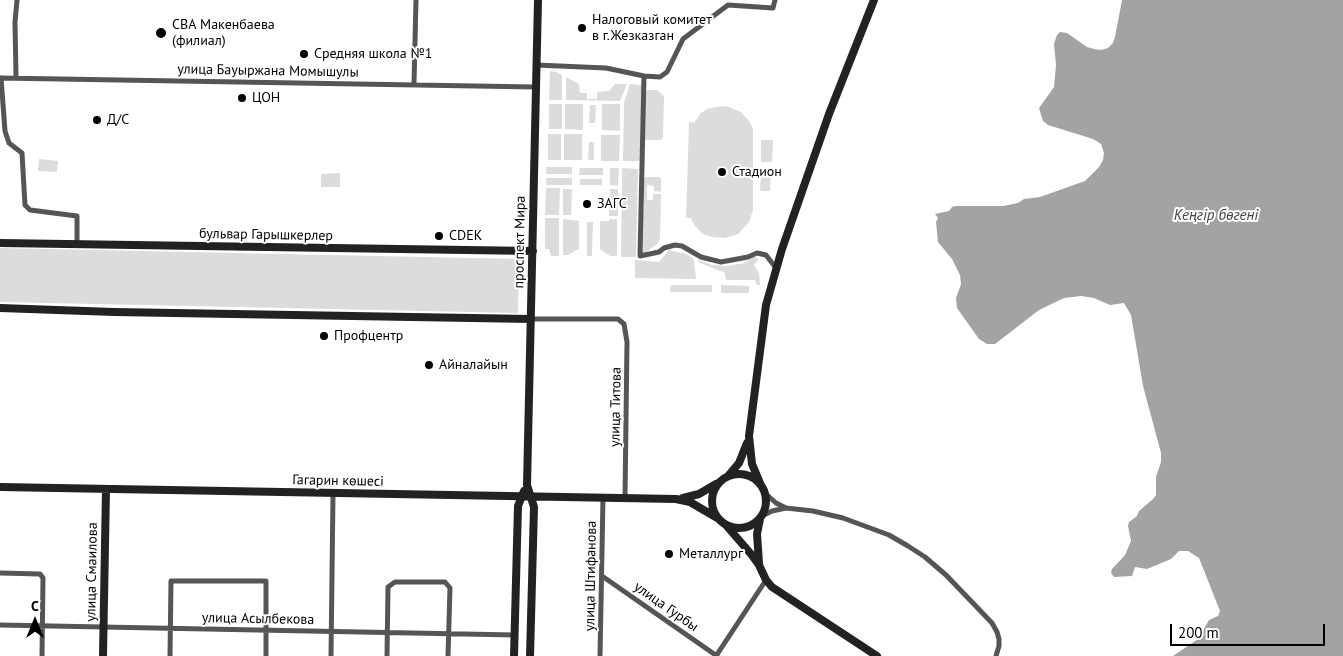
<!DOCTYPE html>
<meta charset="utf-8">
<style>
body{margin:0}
#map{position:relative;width:1343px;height:656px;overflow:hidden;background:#fff;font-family:"PT Sans",sans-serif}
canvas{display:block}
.north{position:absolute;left:10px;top:596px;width:50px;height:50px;-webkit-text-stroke:4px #fff;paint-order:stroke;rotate:0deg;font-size:14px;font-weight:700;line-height:20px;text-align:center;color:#000}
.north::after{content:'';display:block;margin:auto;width:18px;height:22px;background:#000;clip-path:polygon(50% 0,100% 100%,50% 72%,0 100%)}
.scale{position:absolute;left:1170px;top:624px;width:155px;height:22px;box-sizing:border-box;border:2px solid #000;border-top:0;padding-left:6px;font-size:15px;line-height:18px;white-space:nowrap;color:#000;-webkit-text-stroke:4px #fff;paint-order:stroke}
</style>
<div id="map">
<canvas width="1343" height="656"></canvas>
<div class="north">С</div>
<div class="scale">200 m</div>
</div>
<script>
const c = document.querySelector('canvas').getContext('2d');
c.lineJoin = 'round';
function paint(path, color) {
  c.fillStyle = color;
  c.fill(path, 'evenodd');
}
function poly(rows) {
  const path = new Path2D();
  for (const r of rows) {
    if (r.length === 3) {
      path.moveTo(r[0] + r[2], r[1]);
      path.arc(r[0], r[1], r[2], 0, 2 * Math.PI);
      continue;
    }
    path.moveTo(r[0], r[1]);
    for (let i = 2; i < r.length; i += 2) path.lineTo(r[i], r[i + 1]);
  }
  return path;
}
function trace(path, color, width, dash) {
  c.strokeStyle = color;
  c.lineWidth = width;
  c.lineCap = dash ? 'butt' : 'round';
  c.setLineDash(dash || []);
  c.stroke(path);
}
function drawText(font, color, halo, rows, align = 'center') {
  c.font = font + ' "PT Sans",sans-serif';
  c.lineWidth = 4;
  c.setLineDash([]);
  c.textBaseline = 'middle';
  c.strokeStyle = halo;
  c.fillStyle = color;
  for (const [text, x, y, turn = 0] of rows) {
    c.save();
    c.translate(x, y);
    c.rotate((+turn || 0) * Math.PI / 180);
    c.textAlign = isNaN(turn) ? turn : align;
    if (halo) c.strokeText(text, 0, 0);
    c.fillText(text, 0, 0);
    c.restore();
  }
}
paint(poly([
 [550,71,556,72,562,75,562,100,549,100],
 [566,77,579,84,580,93,587,93,587,99,597,99,597,92,609,91,615,84,627,84,620,101,566,100],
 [630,84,641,85,642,86,640,160,638,161,623,161,624,103],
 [647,90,657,90,664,96,663,138,661,140,645,140,646,93],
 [549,104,562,104,562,129,549,129],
 [565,104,583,104,583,130,565,129],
 [602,104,620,104,620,131,602,130],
 [590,105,596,105,595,123,589,123],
 [726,106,741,112,750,122,753,130,753,210,749,222,738,234,725,238,712,237,703,234,694,225,691,218,686,218,689,122,694,123,701,113,707,109,716,107],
 [548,134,561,134,561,160,548,160],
 [564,134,582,134,582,160,564,160],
 [601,135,620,135,619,161,601,161],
 [761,140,773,140,772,162,761,162],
 [589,142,594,142,594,160,588,160],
 [39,159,58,161,57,172,38,171],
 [546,167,572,167,572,174,546,174],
 [580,168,603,168,603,175,579,175],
 [610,168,619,168,618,186,610,185],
 [622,168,638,169,636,257,621,257],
 [761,172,771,172,770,191,760,191],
 [340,173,340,187,321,187,321,174],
 [646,177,659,177,661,179,661,192,654,191,654,186,647,185,647,200,653,200,653,194,661,194,660,239,657,244,644,254,642,253,644,178],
 [546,178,572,178,572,185,546,185],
 [580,179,602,179,602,185,580,185],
 [546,188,560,188,559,215,545,215],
 [563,189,572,189,571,215,563,215],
 [610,189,618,189,618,216,609,216],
 [545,218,559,218,559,256,551,256,549,249,545,249],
 [563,219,579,221,579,249,568,255,563,255],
 [609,219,617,219,617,256,610,256,600,249,600,221,609,221],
 [587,222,593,222,592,256,587,256],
 [0,248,519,259,518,313,0,302],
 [669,250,686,254,693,258,694,261,696,279,635,278,635,260,659,262],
 [754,257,759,259,754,265,759,273,760,285,757,285,755,280,726,280,725,273,698,262,699,260,712,265,727,266,744,263],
 [671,285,712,285,712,292,670,292],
 [721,285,749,286,749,293,721,293]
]), '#dcdcdc');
paint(poly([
 [1122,0,1343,0,1343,656,1173,656,1198,639,1209,620,1218,616,1220,611,1199,558,1188,551,1179,551,1171,559,1147,569,1135,567,1132,576,1114,577,1111,573,1112,569,1125,555,1131,541,1128,526,1129,522,1137,516,1139,511,1153,499,1156,495,1156,477,1161,462,1161,453,1143,386,1131,315,1124,303,1110,305,1094,298,1081,296,1064,298,1039,310,995,344,987,344,979,339,957,308,956,298,961,284,960,275,952,259,938,242,936,222,938,218,935,214,949,211,952,207,956,206,1003,206,1018,203,1024,199,1040,197,1085,181,1099,167,1103,160,1104,153,1101,144,1093,139,1048,125,1043,121,1039,108,1054,87,1056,65,1054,44,1057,35,1060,32,1067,33,1087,47,1094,49,1101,50,1108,48,1113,43,1115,37]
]), '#a3a3a3');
trace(poly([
 [536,65,606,68,644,76,660,77,667,72,683,39,728,5,773,8,775,0],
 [644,76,640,256,659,252,664,248,675,245,682,246,701,257,721,262,748,257,757,253,766,255,776,268],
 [16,77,15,22,17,0],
 [0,78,535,87],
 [1,78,5,131,9,143,22,153,25,205,30,210,77,216,77,245],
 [414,84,416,0],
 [531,319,618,319,624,324,627,342,625,498],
 [766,494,776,503,786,508],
 [762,516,772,511,786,508,813,511,843,518,889,535,908,546,925,557,946,575,992,623,997,632,999,639,999,646,996,656],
 [0,573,40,574,43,578,42,656],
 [602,576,717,656],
 [0,625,515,635],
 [170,656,171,581,266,581,266,656],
 [331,656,333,494],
 [387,656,388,587,395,582,445,582,450,588,448,656],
 [600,656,603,497],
 [716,656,766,580]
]), '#555', 5);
trace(poly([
 [0,243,533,251],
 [0,308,114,312,531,319],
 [739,501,27],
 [728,476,739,463,747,443],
 [760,483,752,464,749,436,766,305,782,249,829,114,874,0],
 [0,487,676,499,690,502,719,519],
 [683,498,699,494,716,484],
 [725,524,751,554,759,565,766,580,772,587,877,656],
 [759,563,757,534,760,519],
 [103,656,106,489],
 [514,656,518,506,524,491],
 [530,656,534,507,527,485,538,0]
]), '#222', 8);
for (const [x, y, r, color] of [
 [582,28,5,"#000"],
 [161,33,6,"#000"],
 [304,54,5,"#000"],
 [242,98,5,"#000"],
 [97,120,5,"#000"],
 [722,172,5,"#000"],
 [587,204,5,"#000"],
 [439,236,5,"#000"],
 [324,336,5,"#000"],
 [429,365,5,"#000"],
 [669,554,5,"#000"]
]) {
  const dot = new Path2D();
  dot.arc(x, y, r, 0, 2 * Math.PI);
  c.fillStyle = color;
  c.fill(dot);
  trace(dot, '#fff', 2);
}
drawText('14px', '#000', '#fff', [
 ["Налоговый комитет",592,20],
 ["в г.Жезказган",592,36],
 ["СВА Макенбаева",172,25],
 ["(филиал)",172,41],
 ["Средняя школа №1",314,54],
 ["ЦОН",252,98],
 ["Д/С",107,120],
 ["Стадион",732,172],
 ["ЗАГС",597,204],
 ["CDEK",449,236],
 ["Профцентр",334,336],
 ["Айналайын",439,365],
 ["Металлург",679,554]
], 'left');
drawText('14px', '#000', '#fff', [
 ["улица Бауыржана Момышулы",268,71,1],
 ["бульвар Гарышкерлер",266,235,1],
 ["проспект Мира",520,242,-89],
 ["улица Титова",616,407,-89],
 ["Гагарин көшесі",338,481,1],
 ["улица Смаилова",92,572,-89],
 ["улица Штифанова",591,576,-89],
 ["улица Гурбы",666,607,35],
 ["улица Асылбекова",258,619,1]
]);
drawText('italic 15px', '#444', '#fff', [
 ["Кеңгір бөгені",1216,216]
]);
</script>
